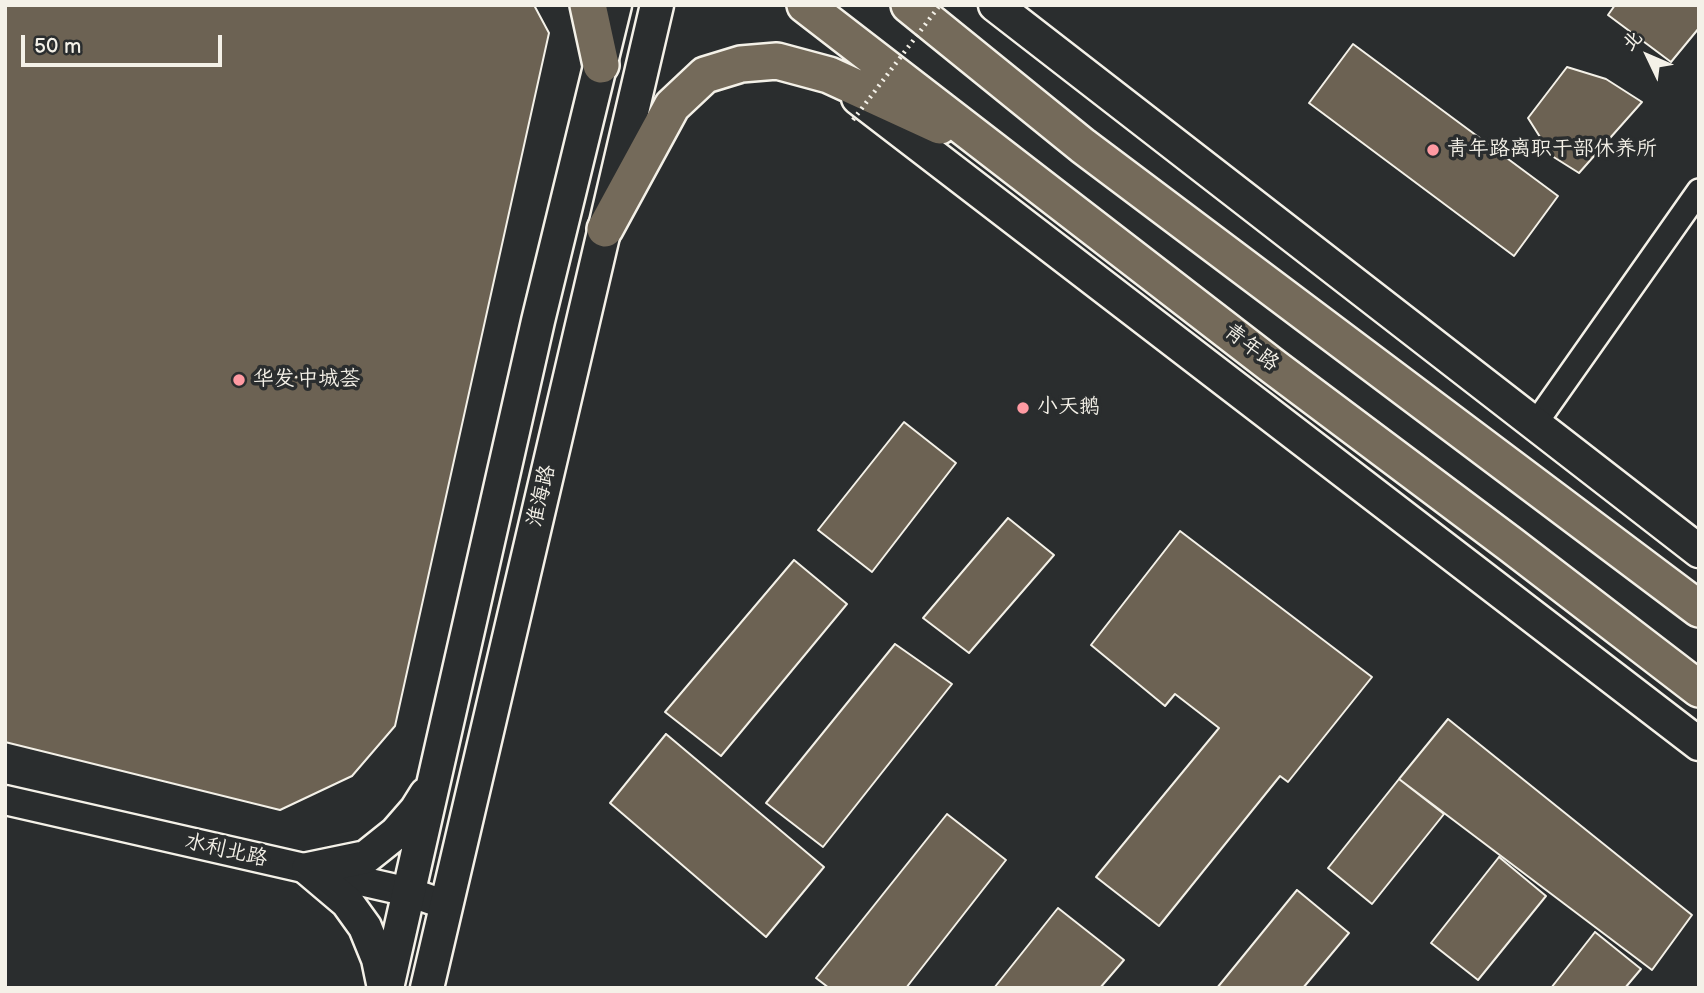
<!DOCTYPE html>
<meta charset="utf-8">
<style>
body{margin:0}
#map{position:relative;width:1704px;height:993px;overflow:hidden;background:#2a2d2e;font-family:"Balsamiq Sans","LXGW WenKai TC",sans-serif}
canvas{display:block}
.frame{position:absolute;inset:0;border:7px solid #f4f1e8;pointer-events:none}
.north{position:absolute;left:1613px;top:21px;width:70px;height:70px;-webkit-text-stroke:5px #2a2d2e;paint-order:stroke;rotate:314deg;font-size:19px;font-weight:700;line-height:28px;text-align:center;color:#f4f1e8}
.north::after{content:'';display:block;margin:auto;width:24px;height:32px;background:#f4f1e8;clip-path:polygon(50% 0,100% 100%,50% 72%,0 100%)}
.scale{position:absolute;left:21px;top:35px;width:201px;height:32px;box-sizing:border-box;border:4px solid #f4f1e8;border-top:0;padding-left:9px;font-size:21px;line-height:24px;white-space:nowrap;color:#f4f1e8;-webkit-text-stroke:5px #2a2d2e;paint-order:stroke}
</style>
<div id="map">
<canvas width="1704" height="993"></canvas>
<div class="frame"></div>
<div class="north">北</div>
<div class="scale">50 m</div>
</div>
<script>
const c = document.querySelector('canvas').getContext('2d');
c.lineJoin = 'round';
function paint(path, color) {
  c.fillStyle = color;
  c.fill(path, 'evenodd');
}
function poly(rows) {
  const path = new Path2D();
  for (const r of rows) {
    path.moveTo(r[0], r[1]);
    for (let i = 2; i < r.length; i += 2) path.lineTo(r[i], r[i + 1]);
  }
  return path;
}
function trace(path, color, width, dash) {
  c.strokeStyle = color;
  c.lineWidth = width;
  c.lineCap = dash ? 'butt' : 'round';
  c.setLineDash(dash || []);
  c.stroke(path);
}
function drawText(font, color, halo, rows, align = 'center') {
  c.font = font + ' "Balsamiq Sans","LXGW WenKai TC",sans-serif';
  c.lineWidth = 7;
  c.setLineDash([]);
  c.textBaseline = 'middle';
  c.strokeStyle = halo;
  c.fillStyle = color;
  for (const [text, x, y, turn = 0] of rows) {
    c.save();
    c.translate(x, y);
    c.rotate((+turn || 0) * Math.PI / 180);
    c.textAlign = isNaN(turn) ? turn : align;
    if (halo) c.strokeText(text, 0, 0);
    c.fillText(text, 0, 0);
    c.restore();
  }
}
const building = poly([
 [5,5,534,5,549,33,395,726,352,776,280,810,5,742,5,5],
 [1615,5,1699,5,1699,28,1671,62,1608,15,1615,5],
 [1353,44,1558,196,1514,256,1309,103,1353,44],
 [1567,67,1606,79,1642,102,1579,173,1552,156,1528,118,1567,67],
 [904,422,956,463,872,572,818,530,904,422],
 [1008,518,1054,555,969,653,923,618,1008,518],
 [1180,531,1372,677,1288,782,1280,776,1159,926,1096,877,1219,728,1175,694,1165,706,1091,645,1180,531],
 [794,560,847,604,721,756,665,712,794,560],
 [895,644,952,684,823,847,766,803,895,644],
 [1448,719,1692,915,1652,970,1399,779,1448,719],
 [666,734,824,867,766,937,610,803,666,734],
 [1399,779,1444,814,1372,904,1328,868,1399,779],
 [947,814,1006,860,906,988,829,988,816,978,947,814],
 [1499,857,1546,896,1478,980,1431,943,1499,857],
 [1297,890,1349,933,1303,988,1217,988,1297,890],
 [1058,908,1124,960,1100,988,994,988,1058,908],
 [1595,932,1641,969,1625,988,1551,988,1595,932]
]);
paint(building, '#6c6253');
trace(building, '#f4f1e8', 2);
const minor = poly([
 [1535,424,1699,191]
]);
const tertiary = poly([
 [5,800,409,892,446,905]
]);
const secondary = poly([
 [995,5,1699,551],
 [858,98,1699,744],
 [384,988,378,959,365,927,347,902,308,869,366,857,396,833,416,810,426,794],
 [387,988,538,321,615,5],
 [427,988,657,5]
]);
const primary = poly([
 [588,5,601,65],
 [805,5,1274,367,1510,544,1699,689],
 [909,5,1083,146,1699,609],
 [605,229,672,106,705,75,741,64,777,61,829,75,940,126]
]);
trace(minor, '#f4f1e8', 28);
trace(tertiary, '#f4f1e8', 33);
trace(secondary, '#f4f1e8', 37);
trace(primary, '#f4f1e8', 40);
trace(minor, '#2a2d2e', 23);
trace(tertiary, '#2a2d2e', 28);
trace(secondary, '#2a2d2e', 32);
trace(primary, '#746a5a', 35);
trace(poly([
 [853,120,940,5]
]), '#f4f1e8', 4.5, [2, 5]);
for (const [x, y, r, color] of [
 [1433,150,7,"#ff9aa2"],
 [239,380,7,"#ff9aa2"],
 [1023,408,7,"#ff9aa2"]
]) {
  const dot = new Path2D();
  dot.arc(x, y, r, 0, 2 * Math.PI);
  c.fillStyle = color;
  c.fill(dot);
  trace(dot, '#2a2d2e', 2.5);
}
drawText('21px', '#f4f1e8', '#2a2d2e', [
 ["青年路离职干部休养所",1447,150],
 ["华发·中城荟",253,380],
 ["小天鹅",1037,408]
], 'left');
drawText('21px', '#f4f1e8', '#2a2d2e', [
 ["青年路",1251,348,38],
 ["淮海路",542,496,-77],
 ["水利北路",226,851,13]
]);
</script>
